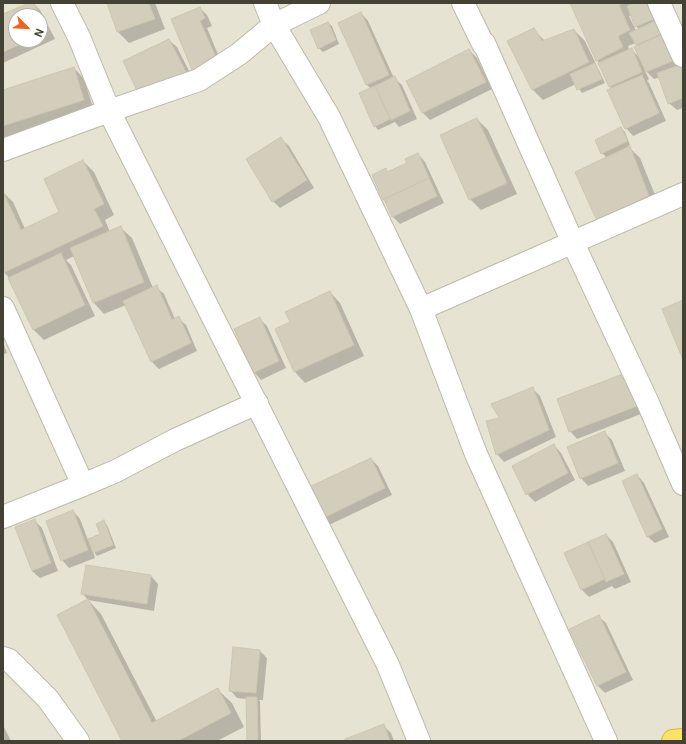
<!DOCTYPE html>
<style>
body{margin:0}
#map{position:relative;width:686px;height:744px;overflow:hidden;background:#f2f0e5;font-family:Roboto,sans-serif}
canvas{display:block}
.frame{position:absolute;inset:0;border:4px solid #444135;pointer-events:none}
.north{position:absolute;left:8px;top:8px;width:40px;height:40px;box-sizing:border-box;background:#fff;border:1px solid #b4b3ae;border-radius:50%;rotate:114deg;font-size:11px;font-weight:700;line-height:16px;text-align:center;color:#444135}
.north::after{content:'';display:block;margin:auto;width:14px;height:18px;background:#f4611a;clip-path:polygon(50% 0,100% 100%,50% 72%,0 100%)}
</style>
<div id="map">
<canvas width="686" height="744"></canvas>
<div class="frame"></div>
<div class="north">N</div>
</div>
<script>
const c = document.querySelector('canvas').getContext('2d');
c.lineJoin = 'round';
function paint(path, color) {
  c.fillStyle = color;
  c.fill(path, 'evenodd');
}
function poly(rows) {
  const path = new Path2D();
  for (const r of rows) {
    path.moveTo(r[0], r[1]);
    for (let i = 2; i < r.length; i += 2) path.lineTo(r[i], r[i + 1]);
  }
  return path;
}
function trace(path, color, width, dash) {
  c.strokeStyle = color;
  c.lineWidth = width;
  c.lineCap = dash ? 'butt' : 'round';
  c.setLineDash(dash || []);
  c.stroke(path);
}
paint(poly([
 [3,3,683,3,683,741,3,741],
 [16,16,40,16,40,40,16,40]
]), '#e6e3d3');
paint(poly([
 [31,3,33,3,40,10,55,39,3,63,3,15],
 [16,16,40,16,40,40,16,40],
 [108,3,155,3,165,29,129,43,118,32],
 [571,3,654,3,683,65,683,108,677,110,669,103,660,77,654,79,644,69,649,79,647,81,649,83,666,121,633,136,626,128,612,89,610,87,600,63,596,60],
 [632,15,636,26,639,29,636,31,629,16],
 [636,43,638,46,641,59,631,49,629,50,628,46],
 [200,8,207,15,212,26,207,28,224,69,172,20],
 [361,13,368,21,394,78,402,85,417,119,399,127,395,122,378,130,375,126,371,89,367,85],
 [328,23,332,26,339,44,323,52,319,48],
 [534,30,545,41,574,30,585,41,605,83,582,93,576,84,543,100,532,89],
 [169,40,177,47,194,81,149,104],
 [469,50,477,58,492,89,430,120,423,113,408,81],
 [74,68,84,79,94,111,3,140,3,91],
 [477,119,488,130,517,194,481,210,470,199],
 [621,128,625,132,630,145,628,146,640,158,660,207,608,231,607,158,602,153],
 [281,139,289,146,314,188,280,208,273,201],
 [418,154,425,162,444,203,400,224,392,216,385,169,388,172,408,163],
 [83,161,94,172,114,215,105,220,110,232,121,228,132,238,153,288,156,287,164,294,175,319,178,318,186,325,197,351,159,369,151,361,126,305,104,314,94,303,74,256,66,260,71,265,95,316,44,340,34,330,9,278,3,271,3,192,13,202,25,229,60,212],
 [330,292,340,303,364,356,305,383,295,372,291,323],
 [260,319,267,326,286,368,261,380,254,372],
 [3,342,7,353,3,355],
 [635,381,646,412,577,439,570,431],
 [533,389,540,396,556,437,504,462,497,454,500,419],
 [605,433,612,440,625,471,588,486,581,478],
 [554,445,561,453,575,480,535,502,527,494,513,467],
 [371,459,378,466,392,495,329,525,322,518],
 [637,475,644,483,669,537,655,543,647,536],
 [73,511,80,519,88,540,101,535,103,522,107,525,116,548,97,556,93,551,95,558,69,568,62,560],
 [34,520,42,528,58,571,40,578,32,571],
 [606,535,613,542,631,582,615,589,612,586,589,597,582,590,566,553],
 [151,576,158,584,154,611,88,600,101,614,157,722,218,690,232,703,244,727,217,741,123,741,58,616,88,600,82,593],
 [598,616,606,623,633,680,605,693,598,686,570,630],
 [260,651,267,658,263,700,258,700,260,701,261,741,248,741,247,699,237,698,230,690],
 [3,725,11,741,3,741],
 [383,725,391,733,394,741,347,741]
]), '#0003');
const building = poly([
 [29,3,34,3,48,31,40,35,40,16,16,16,16,40,30,40,3,52,3,14,29,3],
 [107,3,149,3,155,19,117,32,107,3],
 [570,3,623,3,619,5,630,30,618,36,623,47,596,61,570,3],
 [634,3,650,3,656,18,635,27,627,6,634,3],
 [200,7,205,18,200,21,218,62,193,72,171,19,200,7],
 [361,12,389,75,366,85,338,23,361,12],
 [655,21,661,34,636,45,629,33,655,21],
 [328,22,336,40,318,49,310,30,328,22],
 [534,28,542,41,574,29,589,62,532,90,507,41,534,28],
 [663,34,675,60,646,72,634,47,663,34],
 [169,39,187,74,140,97,123,61,169,39],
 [632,48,642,72,609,87,598,63,632,48],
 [469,49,486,82,422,113,406,81,469,49],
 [595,63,602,79,577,90,570,74,595,63],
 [683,64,683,98,668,104,657,73,683,64],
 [74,67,84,100,3,126,3,90,74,67],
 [642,75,659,113,625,129,607,90,642,75],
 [395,76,410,111,391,120,375,86,395,76],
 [375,86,390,119,374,127,359,93,375,86],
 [477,118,507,183,469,200,440,135,477,118],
 [621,127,628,141,601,154,595,140,621,127],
 [281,137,307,180,272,202,246,159,281,137],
 [630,146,649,196,597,221,575,172,630,146],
 [418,153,429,178,383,200,372,175,386,168,387,172,407,163,405,159,418,153],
 [83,160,104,204,94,209,103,226,3,273,3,192,21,230,59,212,44,179,83,160],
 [429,178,437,196,392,217,384,199,429,178],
 [121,226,144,282,93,303,70,248,121,226],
 [61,253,85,305,33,330,8,278,61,253],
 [157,285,172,320,179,316,191,343,151,362,123,301,157,285],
 [330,291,354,345,294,372,275,329,290,322,285,312,330,291],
 [683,300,683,360,662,309,683,300],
 [260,317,279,361,253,373,234,329,260,317],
 [628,372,640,405,569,432,557,399,628,372],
 [533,387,549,430,496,455,486,421,499,418,491,404,533,387],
 [605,431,618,463,580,479,567,447,605,431],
 [554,444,568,473,526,495,512,466,554,444],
 [371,458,385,488,321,519,307,488,371,458],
 [637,474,662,529,647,537,622,481,637,474],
 [73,510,88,550,61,561,46,521,73,510],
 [35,519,51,563,32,571,15,527,35,519],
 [104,520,113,545,93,553,88,539,100,534,96,524,104,520],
 [606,534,624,574,606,582,588,542,606,534],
 [588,542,605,579,581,590,564,553,588,542],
 [86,565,151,575,147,604,81,594,86,565],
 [88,599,152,723,218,688,231,713,178,741,122,741,57,615,88,599],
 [599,615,626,672,597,686,569,629,599,615],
 [233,647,260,650,256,693,229,691,233,647],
 [246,697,257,697,258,741,247,741,246,697],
 [384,724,390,741,345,741,345,739,384,724]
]);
paint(building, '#d3cebb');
trace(building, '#cec7ae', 1);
const minor = poly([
 [62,3,79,37,109,111,388,665,419,741],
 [265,3,274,25,329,117,421,309,476,454,606,741],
 [463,3,483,44,484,43,573,243,648,403,683,484],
 [659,3,683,56],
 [3,150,109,111,199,80,239,54,274,25,319,3],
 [3,308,83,485],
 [421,309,683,194],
 [3,517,83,485,116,471,175,440,257,403],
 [3,658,9,660,48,699,78,741]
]);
const highway = poly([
 [673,741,683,740]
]);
trace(minor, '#bdbaa8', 24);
trace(highway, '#d9ba38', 24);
trace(minor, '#fff', 22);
trace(highway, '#fae368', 22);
</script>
